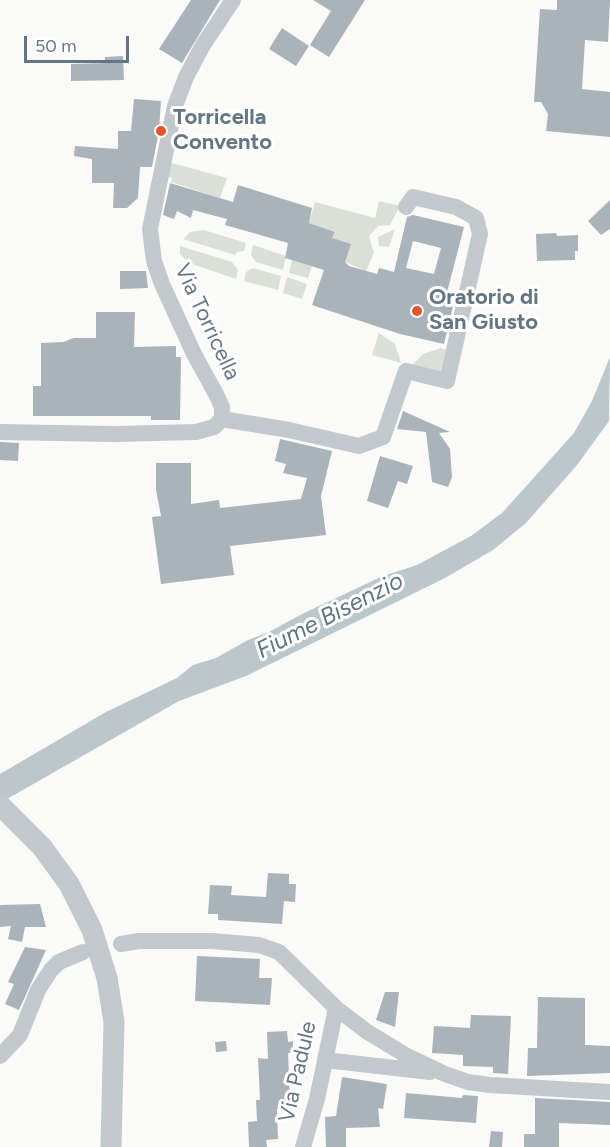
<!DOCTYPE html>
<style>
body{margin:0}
#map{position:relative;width:610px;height:1147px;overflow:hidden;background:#fafaf8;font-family:Figtree,sans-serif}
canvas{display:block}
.scale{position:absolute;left:24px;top:36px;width:105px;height:27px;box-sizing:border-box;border:3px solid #657683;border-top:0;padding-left:8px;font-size:18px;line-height:21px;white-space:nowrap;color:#657683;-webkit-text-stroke:4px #fff;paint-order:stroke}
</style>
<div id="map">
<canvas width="610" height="1147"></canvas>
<div class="scale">50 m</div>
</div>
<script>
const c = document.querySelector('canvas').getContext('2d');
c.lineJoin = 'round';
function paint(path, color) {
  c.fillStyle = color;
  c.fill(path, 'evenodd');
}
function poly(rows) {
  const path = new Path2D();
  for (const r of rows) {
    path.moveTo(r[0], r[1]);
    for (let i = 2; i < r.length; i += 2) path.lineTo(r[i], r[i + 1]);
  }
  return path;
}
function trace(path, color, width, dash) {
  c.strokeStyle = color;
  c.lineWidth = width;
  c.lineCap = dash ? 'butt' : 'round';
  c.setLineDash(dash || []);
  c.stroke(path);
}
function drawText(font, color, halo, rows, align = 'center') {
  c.font = font + ' Figtree,sans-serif';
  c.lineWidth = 6;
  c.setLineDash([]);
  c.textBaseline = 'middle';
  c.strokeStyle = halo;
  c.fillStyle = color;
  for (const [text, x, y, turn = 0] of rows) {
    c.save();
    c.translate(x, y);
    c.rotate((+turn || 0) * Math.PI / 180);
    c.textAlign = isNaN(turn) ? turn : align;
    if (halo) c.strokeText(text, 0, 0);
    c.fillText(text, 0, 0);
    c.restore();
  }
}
paint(poly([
 [168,162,227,178,220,198,171,182,172,178,164,176],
 [379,201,400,206,390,225,378,226,369,236,374,253,366,271,345,262,332,238,335,232,309,223,315,202,375,218],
 [395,229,389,247,379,246,378,237],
 [204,230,246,243,244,251,237,252,235,255,183,239,190,232],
 [253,245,286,256,283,270,256,262,251,255],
 [180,246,232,262,238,270,236,279,189,263,180,254],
 [292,260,312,266,308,278,289,273],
 [253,268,281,276,278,290,244,281,246,272],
 [287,277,307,284,302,299,283,293],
 [379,333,395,344,401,363,372,355],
 [441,348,446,350,440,374,411,366,423,354]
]), '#dadfd7');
paint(poly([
 [610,357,609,421,577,465,526,523,493,550,445,578,246,676,179,701,0,803,0,774,106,712,177,678,193,665,216,658,248,640,269,632,302,614,383,576,417,565,471,536,502,513,574,433,592,401]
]), '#bbc7cb');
paint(poly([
 [191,0,220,0,182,63,159,49],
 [313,0,365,0,329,57,310,45,331,11],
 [557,0,610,0,608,42,585,40,582,89,610,92,610,137,546,131,548,114,541,102,534,102,540,9,557,10],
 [282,28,309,46,296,66,269,49],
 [123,56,124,80,71,81,71,64,105,63,105,57],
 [134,99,161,101,159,130,152,167,140,167,138,198,127,208,113,208,114,183,92,183,92,159,74,156,75,146,118,149,118,131,131,131],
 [170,183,233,202,238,185,312,208,309,223,335,232,332,238,351,244,345,262,349,266,377,274,379,268,394,272,407,217,413,215,464,227,445,300,454,302,444,344,400,334,312,305,324,270,285,258,288,243,225,225,227,219,193,210,191,218,177,211,174,219,163,215],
 [413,241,441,248,434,274,406,268],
 [610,200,610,229,601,235,588,221],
 [556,233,557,236,578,235,578,251,575,251,575,260,537,261,536,234],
 [120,271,146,271,148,288,120,289],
 [96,312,135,312,134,347,176,346,176,357,181,357,180,420,151,420,151,416,33,416,33,386,41,386,41,343,63,342,74,338,96,338],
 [403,411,450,432,439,433,450,449,452,477,448,487,432,482,426,432,397,429],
 [280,439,332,451,321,496,326,535,230,546,234,575,161,584,152,517,161,516,156,490,156,463,191,463,191,504,219,500,220,508,301,499,307,478,283,473,286,464,275,461],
 [0,442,19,443,18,461,0,460],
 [380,456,413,466,407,484,398,481,388,508,367,501],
 [268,873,289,874,289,884,296,884,295,902,284,901,282,924,218,920,218,914,208,914,210,885,232,886,231,895,266,897],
 [40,904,46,927,25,927,22,942,8,939,11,926,0,927,0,905],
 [25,947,46,950,19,1010,5,1004,14,984,8,982],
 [197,956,260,959,259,978,272,978,270,1005,195,1001],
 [385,992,399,992,395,1027,376,1020],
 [538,997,585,998,585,1045,610,1046,610,1073,527,1076,528,1048,537,1048],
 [471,1015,511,1016,508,1074,493,1073,493,1067,463,1066,463,1055,432,1053,434,1026,470,1028],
 [287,1031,288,1042,293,1041,293,1053,288,1053,290,1100,283,1101,283,1109,277,1109,278,1139,266,1140,267,1147,249,1147,248,1122,257,1121,256,1100,260,1100,258,1058,268,1059,267,1032],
 [226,1041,227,1051,216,1052,215,1042],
 [342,1077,387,1084,383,1109,378,1108,380,1127,346,1128,346,1147,326,1147,325,1117,336,1116],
 [406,1093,462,1098,463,1095,478,1096,476,1123,404,1118],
 [535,1098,610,1102,610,1125,559,1123,559,1147,524,1147,524,1134,535,1134],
 [491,1131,503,1132,502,1147,489,1147]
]), '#aab3b9');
trace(poly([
 [222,419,289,430,359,446,383,437,406,371,447,381,480,234,476,218,456,207,413,197,406,207],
 [0,432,115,434,196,432,214,427,222,419,222,407,216,394,194,354,162,284,154,261,150,229,175,106,186,77,203,45,233,0],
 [121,944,139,941,212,941,259,945,279,952,336,1008,366,1031,407,1056,445,1074,468,1082,490,1085,610,1092],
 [0,1056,20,1035,38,990,51,970,59,962,83,952],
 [325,1060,430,1072],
 [303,1147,317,1099,336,1008]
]), '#c3c8cc', 16);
trace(poly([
 [107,978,114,1022,111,1147]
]), '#c3c8cc', 21);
trace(poly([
 [0,805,42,847,69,884,92,930,107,978]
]), '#c3c8cc', 21);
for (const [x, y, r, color] of [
 [161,131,6,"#e4572e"],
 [417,311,6,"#e4572e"]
]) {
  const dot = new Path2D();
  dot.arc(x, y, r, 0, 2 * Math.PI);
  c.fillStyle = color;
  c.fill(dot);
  trace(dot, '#fff', 2);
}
drawText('bold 22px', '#657683', '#fff', [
 ["Torricella",173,118],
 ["Convento",173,143],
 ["Oratorio di",429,298],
 ["San Giusto",429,323]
], 'left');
drawText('22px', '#657683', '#fff', [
 ["Via Torricella",207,322,65],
 ["Via Padule",298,1072,-77]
]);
drawText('italic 24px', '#60757c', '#fff', [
 ["Fiume Bisenzio",330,616,-27]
]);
</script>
